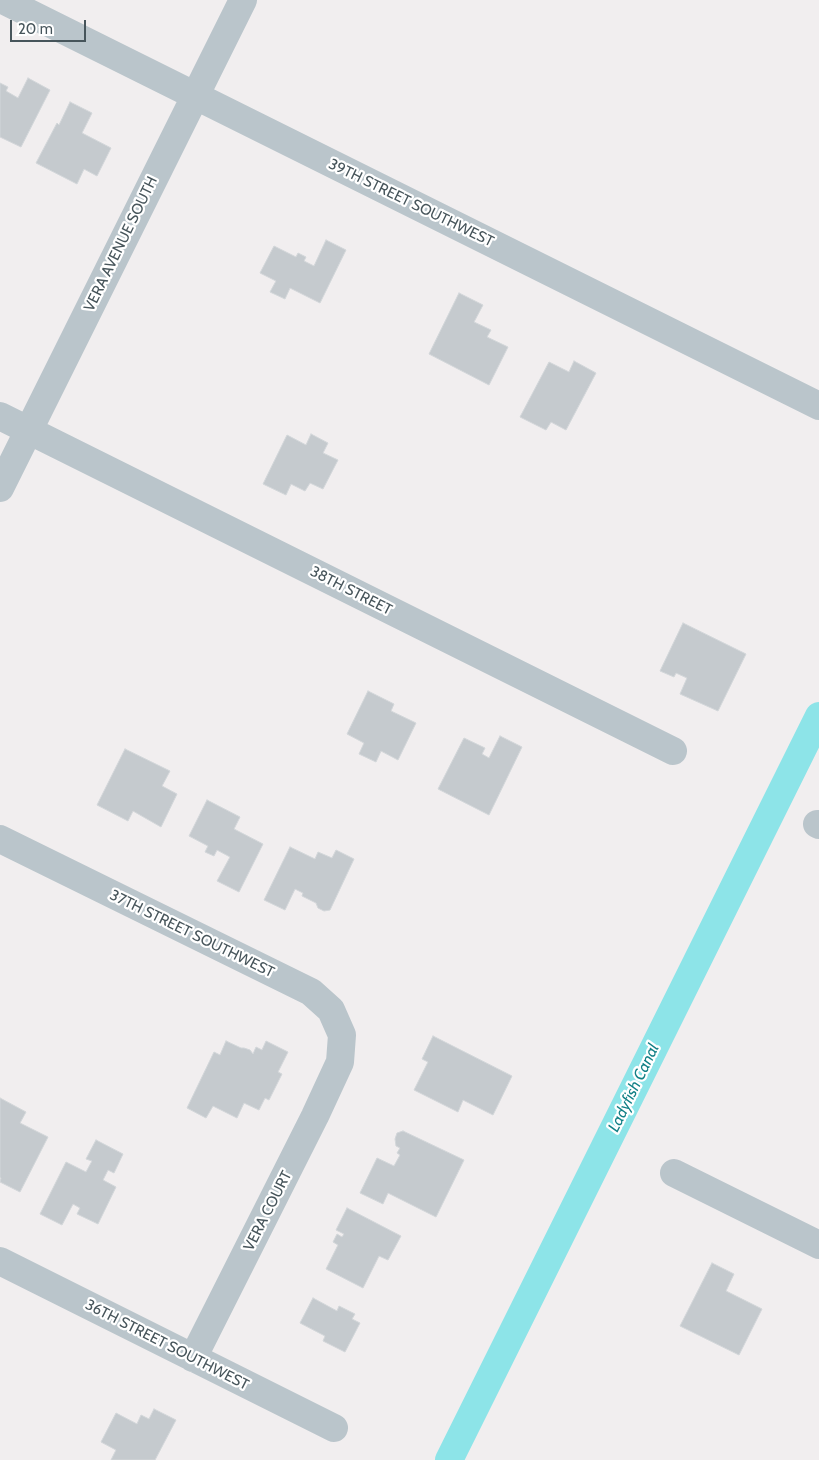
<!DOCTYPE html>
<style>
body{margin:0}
#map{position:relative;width:819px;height:1460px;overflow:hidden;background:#f1eeef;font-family:Cabin,sans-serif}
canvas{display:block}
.scale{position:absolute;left:10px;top:20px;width:76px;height:22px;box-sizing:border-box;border:2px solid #47555b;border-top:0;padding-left:6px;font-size:15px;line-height:18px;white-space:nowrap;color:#47555b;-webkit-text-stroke:4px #fff;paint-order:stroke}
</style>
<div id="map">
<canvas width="819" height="1460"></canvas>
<div class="scale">20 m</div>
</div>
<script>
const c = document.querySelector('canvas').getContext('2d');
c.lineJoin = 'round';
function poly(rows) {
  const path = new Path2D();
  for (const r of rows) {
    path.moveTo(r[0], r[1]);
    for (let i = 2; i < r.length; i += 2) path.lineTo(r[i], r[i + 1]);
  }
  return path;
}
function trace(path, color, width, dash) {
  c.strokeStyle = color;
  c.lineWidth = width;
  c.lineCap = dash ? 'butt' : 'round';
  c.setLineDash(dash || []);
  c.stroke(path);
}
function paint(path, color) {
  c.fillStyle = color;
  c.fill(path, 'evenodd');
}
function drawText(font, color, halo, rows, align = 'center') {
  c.font = font + ' Cabin,sans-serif';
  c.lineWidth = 4.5;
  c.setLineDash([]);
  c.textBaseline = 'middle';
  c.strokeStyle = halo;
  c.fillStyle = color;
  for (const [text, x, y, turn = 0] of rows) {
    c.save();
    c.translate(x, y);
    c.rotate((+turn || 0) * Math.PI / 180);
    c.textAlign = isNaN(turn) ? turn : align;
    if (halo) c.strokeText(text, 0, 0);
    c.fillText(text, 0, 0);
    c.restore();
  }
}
trace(poly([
 [449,1460,819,716]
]), '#8de4e8', 28);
const building = poly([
 [28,78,50,90,21,147,0,137,0,83,8,87,6,91,18,98,28,78],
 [70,102,92,113,82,133,111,148,97,176,84,169,77,184,36,163,57,123,59,125,70,102],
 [326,240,346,250,320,303,290,288,285,299,270,292,276,281,260,273,274,246,296,257,298,253,306,257,304,261,314,266,326,240],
 [459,293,483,305,474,322,491,330,487,337,508,347,489,385,429,354,459,293],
 [574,361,596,373,566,430,551,422,546,430,520,417,549,362,569,372,574,361],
 [311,434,328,443,323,453,338,460,323,489,310,483,305,491,291,484,286,495,263,484,287,435,306,445,311,434],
 [683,623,746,654,718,711,680,694,687,678,676,673,674,677,660,671,683,623],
 [368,691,394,704,391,711,416,723,398,760,381,751,376,762,359,754,364,743,347,734,368,691],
 [500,736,522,747,489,815,438,789,464,738,485,748,482,754,489,758,500,736],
 [125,749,170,771,162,786,177,794,161,827,133,811,128,821,97,805,125,749],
 [207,800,240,817,234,829,263,844,239,892,217,881,230,857,217,850,214,856,205,852,208,846,189,836,207,800],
 [290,847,315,859,318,852,332,858,336,850,354,859,330,910,324,911,318,908,316,903,302,896,303,893,295,889,285,910,264,900,290,847],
 [433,1036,512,1076,493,1115,463,1100,458,1112,414,1090,428,1062,422,1059,433,1036],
 [226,1041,241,1048,244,1048,250,1050,253,1054,256,1047,262,1050,266,1041,288,1052,278,1072,282,1074,269,1100,265,1098,259,1110,244,1103,237,1118,213,1106,206,1118,187,1108,214,1052,220,1055,226,1041],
 [0,1098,26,1112,20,1123,48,1137,20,1192,0,1182,1,1178,0,1177,0,1098],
 [403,1131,464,1160,436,1217,388,1193,383,1204,360,1193,377,1158,394,1166,400,1155,397,1153,400,1148,396,1146,395,1139,397,1133,403,1131],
 [96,1140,123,1154,114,1173,108,1170,103,1180,116,1187,98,1224,77,1214,80,1208,73,1204,62,1225,40,1214,66,1162,86,1172,92,1161,86,1159,96,1140],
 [347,1208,401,1236,388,1260,379,1256,363,1288,326,1269,338,1245,333,1242,337,1234,342,1237,344,1234,336,1230,347,1208],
 [712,1263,734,1274,726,1291,762,1309,739,1355,680,1326,712,1263],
 [313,1298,337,1311,339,1306,355,1314,352,1319,360,1323,345,1352,323,1341,325,1336,300,1323,313,1298],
 [154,1409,176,1420,155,1460,111,1460,116,1450,101,1442,116,1413,137,1424,141,1415,149,1419,154,1409]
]);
paint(building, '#c5cace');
trace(building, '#d2d6d9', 1);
trace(poly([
 [3,0,819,406],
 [0,416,673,751],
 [0,488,243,0],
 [817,824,819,825],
 [0,839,311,992,331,1010,342,1035,340,1062,315,1116,193,1358],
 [674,1173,819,1245],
 [0,1261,334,1428]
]), '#bac5cb', 28);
drawText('15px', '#47555b', '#fff', [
 ["39TH STREET SOUTHWEST",411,203,26],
 ["VERA AVENUE SOUTH",121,244,-64],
 ["38TH STREET",351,591,27],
 ["37TH STREET SOUTHWEST",192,934,26],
 ["VERA COURT",268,1211,-63],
 ["36TH STREET SOUTHWEST",167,1345,27]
]);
drawText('italic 16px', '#128086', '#fff', [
 ["Ladyfish Canal",634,1088,-64]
]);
</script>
